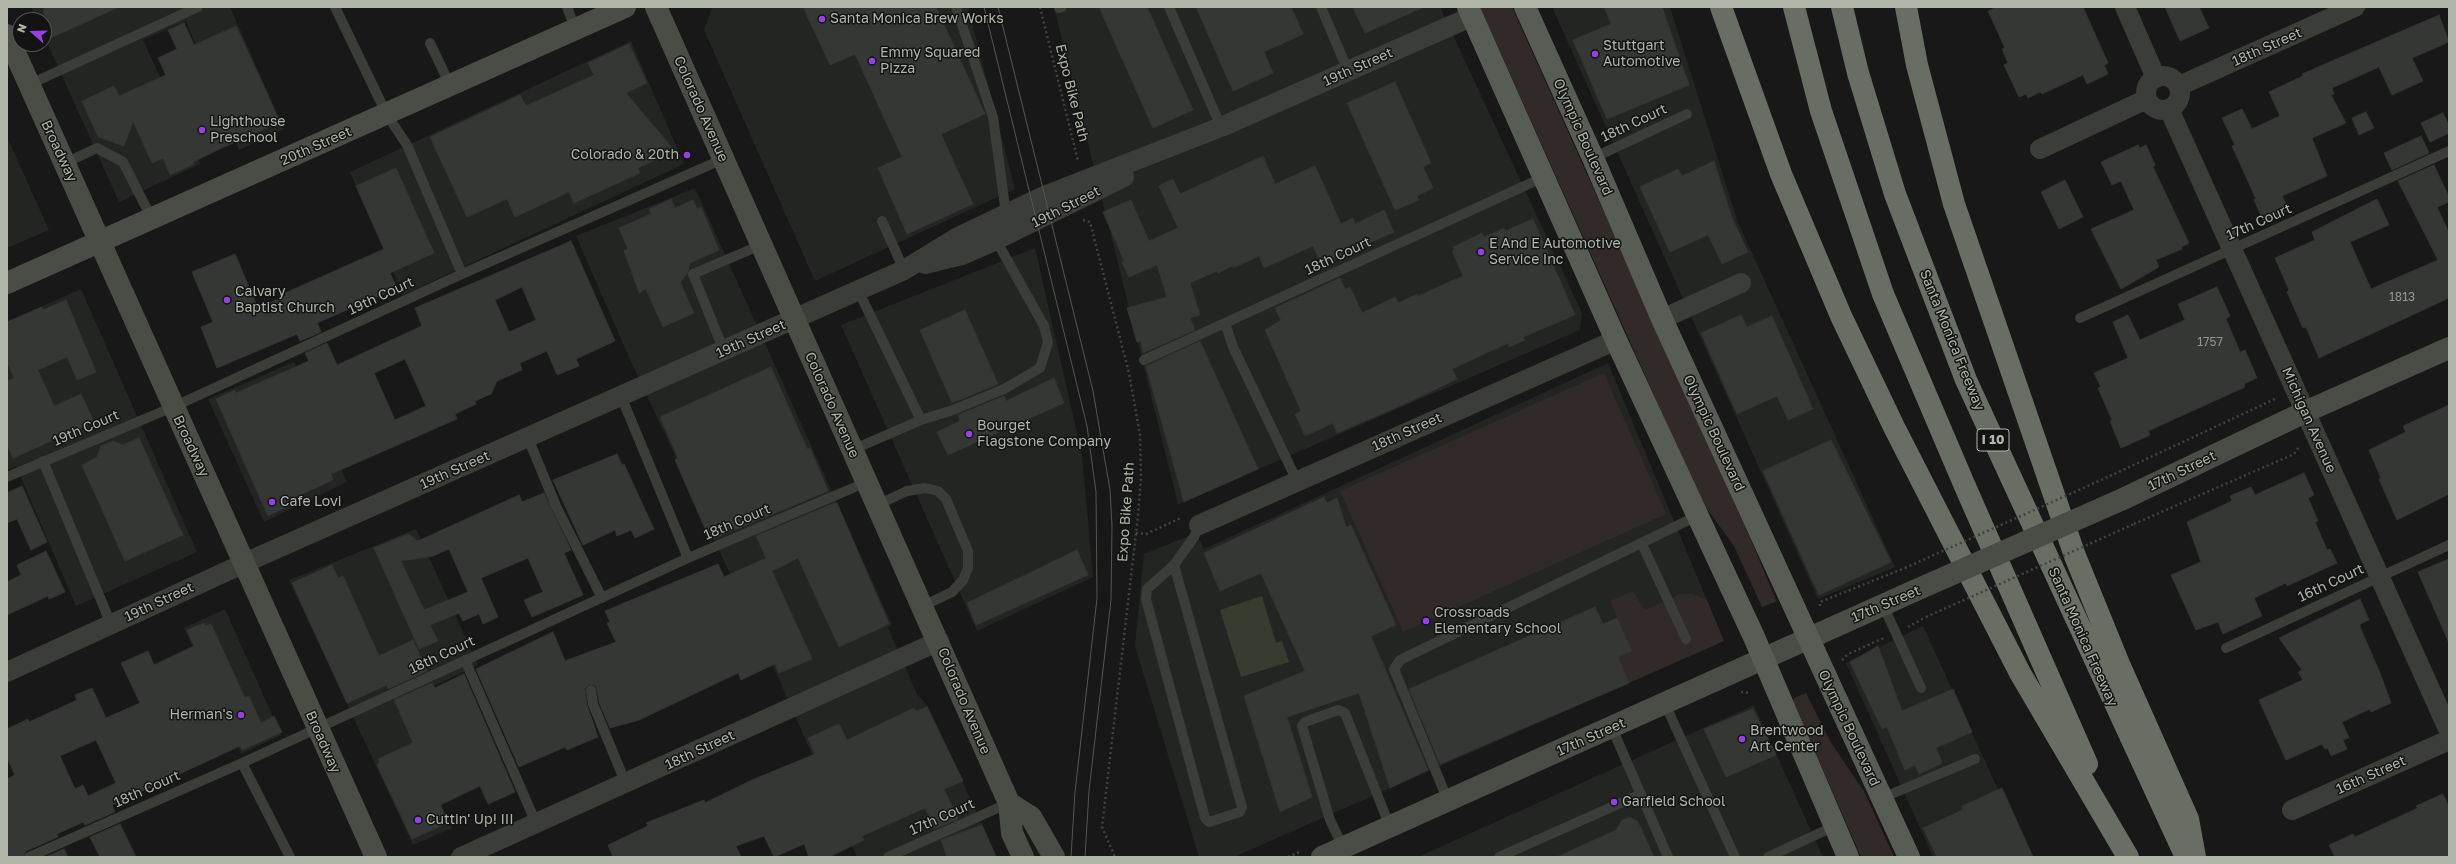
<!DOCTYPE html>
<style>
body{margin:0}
#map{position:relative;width:2456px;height:864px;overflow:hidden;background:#171817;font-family:"Golos Text",sans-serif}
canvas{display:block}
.frame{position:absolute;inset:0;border:8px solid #b0b7aa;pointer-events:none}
.north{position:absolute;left:12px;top:12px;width:40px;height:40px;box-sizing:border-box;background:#121312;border:1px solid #51554f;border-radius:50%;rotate:290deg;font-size:11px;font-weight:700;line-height:16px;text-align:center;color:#b0b7aa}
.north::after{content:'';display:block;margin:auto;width:14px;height:18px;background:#9541e6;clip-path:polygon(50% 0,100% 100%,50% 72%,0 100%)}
</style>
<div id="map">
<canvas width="2456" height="864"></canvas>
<div class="frame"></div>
<div class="north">N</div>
</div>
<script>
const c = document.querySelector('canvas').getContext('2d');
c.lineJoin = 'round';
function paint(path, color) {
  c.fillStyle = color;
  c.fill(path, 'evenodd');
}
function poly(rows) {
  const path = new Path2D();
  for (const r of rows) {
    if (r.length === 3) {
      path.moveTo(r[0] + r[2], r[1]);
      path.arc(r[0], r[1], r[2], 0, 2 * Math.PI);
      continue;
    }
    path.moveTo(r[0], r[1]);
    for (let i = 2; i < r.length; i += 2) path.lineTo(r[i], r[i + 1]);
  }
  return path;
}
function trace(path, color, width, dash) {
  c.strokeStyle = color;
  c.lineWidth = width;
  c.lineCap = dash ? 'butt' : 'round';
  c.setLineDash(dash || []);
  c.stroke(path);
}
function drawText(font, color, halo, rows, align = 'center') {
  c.font = font + ' "Golos Text",sans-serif';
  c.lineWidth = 3;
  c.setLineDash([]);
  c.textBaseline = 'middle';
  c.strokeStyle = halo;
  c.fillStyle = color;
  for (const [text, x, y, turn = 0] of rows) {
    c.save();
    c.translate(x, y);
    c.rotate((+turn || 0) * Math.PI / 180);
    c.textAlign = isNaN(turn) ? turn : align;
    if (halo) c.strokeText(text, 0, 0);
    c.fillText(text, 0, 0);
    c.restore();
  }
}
paint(poly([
 [31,7,230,7,284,129,239,150,186,21,143,40,200,164,119,202,44,36,44,20,37,20],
 [714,7,968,7,1015,189,815,281,704,30,712,8],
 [1054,7,1440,7,1582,313,1580,330,1178,504],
 [1552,7,1670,7,1737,220,1895,567,1818,599],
 [631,41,684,164,403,295,350,172],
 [7,137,49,230,7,248],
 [695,188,892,625,888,628,917,694,928,706,997,857,857,857,778,677,629,357,576,236],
 [1035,248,1082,455,1093,577,977,631,841,325],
 [81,289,197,552,76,606,16,466,7,470,7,322],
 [294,362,347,482,264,522,208,399],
 [1608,363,1724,641,1234,857,1199,857,1135,646,1144,554,1196,533,1204,549],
 [416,529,478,665,395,704,452,828,413,845,289,580],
 [225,609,281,735,241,754,184,628],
 [1923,626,2029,857,1933,857,1846,663],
 [1754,705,1823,857,1418,857]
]), '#232523');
paint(poly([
 [1480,7,1512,7,1751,540,1776,600,1775,602,1762,607,1734,546,1702,502],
 [1604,373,1666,514,1403,632,1340,491],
 [1633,591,1645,610,1680,594,1693,594,1707,600,1724,641,1629,683,1618,657,1617,618,1610,601],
 [1806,693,1830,741,1865,793,1894,857,1861,857,1793,701,1794,698]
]), '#322929');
paint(poly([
 [1262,596,1276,643,1282,641,1289,662,1241,677,1220,610]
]), '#373c2e');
const building = poly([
 [44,7,119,7,44,41,44,7],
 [803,7,936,7,985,114,941,134,973,204,907,234,878,168,902,157,855,54,830,65,803,7],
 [1099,7,1147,7,1193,110,1153,128,1099,7],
 [1196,7,1291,7,1303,34,1264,52,1273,73,1233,91,1196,7],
 [1353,7,1424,7,1365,33,1353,7],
 [1604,7,1662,7,1689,85,1607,119,1573,40,1611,24,1604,7],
 [1997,7,2083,7,2108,63,2104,65,2108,74,2087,84,2083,75,2042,94,2040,92,2028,98,2026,94,2019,97,2004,65,2008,63,2002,49,2005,48,1988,11,1997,7],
 [2165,7,2199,7,2209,28,2180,41,2165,7],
 [2439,15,2449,42,2412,58,2423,81,2392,95,2379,67,2332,88,2334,94,2331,95,2346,123,2312,138,2327,176,2282,196,2289,209,2264,222,2254,200,2256,199,2232,146,2235,145,2222,118,2242,109,2252,129,2280,116,2269,92,2303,76,2302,74,2439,15],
 [184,23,194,45,236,26,280,122,222,148,193,162,194,164,170,175,163,158,152,163,133,121,124,146,104,139,98,137,82,101,114,86,119,96,166,75,158,58,177,49,168,30,184,23],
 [629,44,647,83,626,93,675,151,638,168,640,173,574,203,569,192,515,217,507,199,467,217,430,137,520,95,526,106,594,75,588,63,629,44],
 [1395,82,1431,163,1423,167,1433,188,1417,196,1419,200,1395,210,1347,103,1395,82],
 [2366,112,2374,128,2359,135,2352,118,2366,112],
 [2443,113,2449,126,2449,133,2430,142,2421,123,2443,113],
 [2421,136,2429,153,2392,170,2384,153,2421,136],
 [2138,145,2140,148,2146,145,2155,165,2153,167,2189,243,2181,247,2182,249,2156,260,2159,267,2121,289,2091,229,2134,210,2121,181,2112,185,2101,162,2138,145],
 [1263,156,1275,184,1315,166,1341,224,1353,218,1355,224,1384,210,1394,232,1321,264,1313,246,1264,268,1259,256,1233,268,1232,266,1218,273,1217,271,1190,283,1200,315,1190,318,1195,330,1143,353,1141,341,1137,342,1127,308,1167,297,1157,265,1129,277,1122,262,1124,261,1103,212,1131,200,1149,241,1178,228,1159,186,1173,179,1180,194,1263,156],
 [1714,161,1732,218,1748,252,1722,264,1708,235,1670,252,1640,187,1678,169,1682,176,1714,161],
 [2434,165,2449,197,2449,202,2437,207,2449,233,2449,298,2319,358,2306,327,2303,328,2287,292,2289,290,2275,258,2315,240,2312,232,2377,199,2389,225,2350,242,2371,289,2438,260,2398,181,2434,165],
 [396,168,434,253,390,273,397,288,317,323,321,332,300,341,297,334,217,368,201,327,213,322,192,272,235,254,258,308,286,296,285,293,384,249,356,186,396,168],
 [2065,180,2083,217,2059,229,2041,192,2065,180],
 [671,199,675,208,693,200,697,209,701,207,719,250,690,263,687,274,680,282,694,313,663,327,646,289,639,293,624,251,628,249,619,228,651,214,649,209,671,199],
 [1533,219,1575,315,1523,337,1525,340,1509,347,1508,343,1452,369,1457,379,1411,401,1337,433,1333,423,1305,436,1295,414,1301,411,1265,330,1281,320,1275,308,1340,278,1345,289,1350,287,1362,313,1395,297,1398,303,1417,294,1418,296,1463,276,1452,251,1454,251,1453,247,1482,233,1484,237,1504,228,1505,231,1533,219],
 [571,241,615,341,576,359,579,366,557,375,547,351,520,363,522,370,497,381,491,394,475,401,476,404,455,414,457,419,331,474,333,480,293,498,296,503,268,516,216,399,235,390,236,393,309,361,305,353,327,343,337,365,422,326,415,308,571,241],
 [522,287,536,320,509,332,495,300,522,287],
 [405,359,426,406,395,420,374,373,405,359],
 [2217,287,2230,316,2226,319,2237,345,2240,352,2245,350,2257,378,2244,384,2245,387,2148,431,2150,435,2121,448,2110,421,2112,420,2098,388,2101,387,2094,373,2128,358,2113,322,2128,315,2140,340,2185,320,2178,304,2217,287],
 [66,300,96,372,77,380,67,357,38,370,54,406,81,394,94,422,13,458,7,444,7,381,14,378,7,361,7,322,42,307,43,310,66,300],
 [965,310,998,384,952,403,920,330,965,310],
 [1741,315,1747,327,1772,316,1813,409,1788,420,1777,396,1737,414,1701,333,1741,315],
 [1200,341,1258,469,1184,502,1146,366,1200,341],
 [771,367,807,449,810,448,828,491,710,540,675,460,678,458,660,417,771,367],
 [1054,378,1064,403,948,455,937,432,960,421,958,415,1004,396,1006,401,1054,378],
 [2449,405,2449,494,2397,520,2379,479,2381,478,2369,450,2406,432,2403,426,2449,405],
 [139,438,183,535,125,561,82,465,97,457,101,446,113,441,123,445,139,438],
 [1831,440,1891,562,1819,595,1763,471,1831,440],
 [617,454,622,465,624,464,654,529,635,538,631,530,617,536,615,530,583,545,553,480,617,454],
 [2304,473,2314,495,2308,498,2318,521,2315,522,2327,550,2330,549,2337,563,2287,586,2286,583,2254,598,2262,616,2223,634,2218,622,2196,630,2171,575,2201,562,2187,522,2232,501,2230,496,2251,487,2255,495,2304,473],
 [22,486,47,542,31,550,17,519,7,523,7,493,22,486],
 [544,493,571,550,564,553,583,595,532,617,524,600,543,592,528,558,481,578,498,617,483,624,479,614,463,621,459,613,430,625,438,641,419,649,374,548,408,534,418,541,519,495,522,502,544,493],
 [449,549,468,592,424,610,401,561,433,556,449,549],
 [1324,497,1327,503,1337,498,1346,527,1351,525,1396,625,1371,636,1428,770,1390,788,1359,693,1287,717,1312,797,1280,812,1244,696,1305,671,1261,573,1220,591,1204,553,1324,497],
 [834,503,837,503,889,624,839,647,798,558,772,571,812,659,779,673,775,664,741,680,738,673,639,720,610,728,599,702,596,686,590,684,585,688,587,705,598,737,567,750,565,747,519,767,476,669,553,632,565,661,616,642,607,623,610,622,605,611,718,564,724,577,766,558,756,536,834,503],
 [1077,550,1088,575,976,625,967,603,1077,550],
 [46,551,65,592,49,599,48,596,7,615,7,582,21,575,17,565,46,551],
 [2449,559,2449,643,2418,572,2449,559],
 [332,565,338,578,343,576,379,656,413,640,427,671,388,689,387,685,347,703,292,583,332,565],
 [2360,599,2369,620,2360,624,2360,627,2380,673,2391,703,2371,712,2370,709,2342,722,2349,738,2343,740,2347,749,2331,756,2328,748,2325,749,2322,744,2286,760,2259,700,2303,680,2298,672,2302,670,2279,638,2360,599],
 [1595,607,1603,624,1617,618,1632,651,1618,657,1629,683,1440,764,1409,689,1595,607],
 [204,623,205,626,211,624,245,698,249,696,261,723,274,716,282,732,242,750,240,746,112,805,115,812,85,825,83,822,57,834,58,837,26,851,23,857,7,857,7,779,15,775,7,758,7,729,28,719,29,722,77,700,75,695,92,688,106,718,140,703,121,663,148,651,154,665,194,646,187,630,204,623],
 [96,740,116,783,88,796,83,785,75,789,60,756,96,740],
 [1878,646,1902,711,1953,689,1972,732,1936,748,1942,763,1919,774,1915,765,1905,770,1887,727,1882,729,1850,662,1878,646],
 [464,674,515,792,488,804,480,786,440,805,448,823,412,839,377,765,380,762,378,759,413,743,394,700,432,683,435,688,464,674],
 [927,707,963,781,944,789,958,819,935,829,925,808,862,836,864,840,829,857,809,857,804,844,774,857,764,836,736,846,741,857,613,857,608,845,648,826,646,823,704,800,705,803,752,780,815,754,808,738,839,724,847,740,914,708,916,711,927,707],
 [1753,709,1776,755,1726,777,1704,729,1753,709],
 [2002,788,2033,857,1937,857,1923,828,1963,810,1962,806,2002,788],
 [2443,794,2449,807,2449,857,2335,857,2329,845,2353,834,2355,837,2418,808,2416,806,2443,794],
 [1630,817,1638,822,1654,857,1557,857,1616,830,1622,820,1630,817],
 [120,824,136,857,100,857,90,837,120,824],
 [982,825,996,857,947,857,941,840,982,825],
 [64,849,68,857,45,857,64,849]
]);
paint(building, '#353734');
trace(building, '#313431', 1);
trace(poly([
 [1040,7,1078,161],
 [1083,220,1090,222,1129,373,1140,435,1141,478,1138,516,1102,827,1115,857],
 [2110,476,2277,398],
 [2134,524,2294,454,2299,447],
 [1136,533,1146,534,1181,518],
 [1820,606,1820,602,1905,568],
 [1908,627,1926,617],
 [1842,660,1848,654,1884,638],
 [1741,692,1751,693],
 [1288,857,1302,851]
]), '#41443e', 2.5, [2, 3]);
trace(poly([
 [335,7,387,115,407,145,462,274],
 [567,7,575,28],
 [956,7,993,117,1006,214],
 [1169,7,1221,127],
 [1321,7,1348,71],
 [1059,8,1062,7],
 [430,43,450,85],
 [28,85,198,7],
 [1593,158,1687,114],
 [65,163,97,148,123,162,152,219],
 [882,221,904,270],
 [858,290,921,420],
 [2080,318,2449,151],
 [1225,323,1233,347,1297,481],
 [724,351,693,274,761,245],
 [1144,360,1544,177],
 [621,396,688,558],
 [528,438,556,506,602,598],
 [852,450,921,420,953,410,1004,389,1040,368,1048,342,1044,326,996,240],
 [43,461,111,624],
 [7,477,173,407,462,274,723,159],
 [877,505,907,491,925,488,938,491,946,499,968,551,968,568,963,580,952,592,923,606],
 [1642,544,1686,639],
 [1174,565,1242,807,1240,812,1209,822,1205,818,1146,599,1147,589,1174,565,1194,537,1199,525],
 [1883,605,1921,688],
 [2226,648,2449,545],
 [465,660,536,823],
 [591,690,593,704,626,784],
 [1665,704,1735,857],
 [1612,728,1668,857],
 [242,763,290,857],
 [1882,798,1975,759],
 [1448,801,1394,669,1400,660,1697,516],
 [1343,847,1330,820,1302,726,1305,722,1338,710,1345,713,1390,827],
 [29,857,242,763,688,558,867,482],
 [888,857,1009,803],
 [1499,857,1641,794],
 [1768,857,1835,826]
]), '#3a3d38', 10);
trace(poly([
 [2125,7,2156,78],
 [2163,93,17],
 [2179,86,2355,7],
 [2169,109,2449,731],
 [2040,149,2147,99],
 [925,264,962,255,996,240,1124,177],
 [1662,319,1741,283],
 [1199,525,1616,340],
 [7,672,258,557,904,270,958,237,1044,196,1221,127,1473,16],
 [2292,810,2449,740],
 [461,857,939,641]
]), '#3a3d38', 20);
trace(poly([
 [656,7,1009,803,1012,833,1023,857],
 [7,35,376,857],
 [7,283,625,7],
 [2123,499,2305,412,2449,348],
 [1009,803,1031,817,1054,857],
 [1322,857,1914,591]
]), '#494d46', 22);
trace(poly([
 [1468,7,1616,340,1754,637,1848,857],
 [1525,7,1593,158,1662,319,1909,857]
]), '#575c54', 22);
trace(poly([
 [1721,7,1781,174,1841,316,1894,427,2020,673,2128,857],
 [1794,7,1821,111,1883,294,1964,484,2087,764],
 [1842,7,1858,73,1895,194,1966,380,2186,857],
 [1906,7,1917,65,1954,204,2075,556,2119,664,2188,819,2195,857]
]), '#686e64', 22);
trace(poly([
 [984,7,1087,426,1096,492,1097,598,1075,792,1071,857],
 [998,7,1093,391,1110,490,1112,526,1111,600,1089,791,1085,857]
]), '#545851', 1);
trace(poly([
 [1905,568,2110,476],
 [1926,617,2134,524]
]), '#41443e', 2.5, [2, 3]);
trace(poly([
 [1914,591,2123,499]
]), '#494d46', 22);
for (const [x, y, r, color] of [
 [822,19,4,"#9541e6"],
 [1595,54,4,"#9541e6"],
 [872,61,4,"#9541e6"],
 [202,130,4,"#9541e6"],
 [687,155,4,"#9541e6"],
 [1481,252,4,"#9541e6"],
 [227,300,4,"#9541e6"],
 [969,434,4,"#9541e6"],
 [272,502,4,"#9541e6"],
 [1426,621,4,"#9541e6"],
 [241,715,4,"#9541e6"],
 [1742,739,4,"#9541e6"],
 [1614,802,4,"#9541e6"],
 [418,820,4,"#9541e6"]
]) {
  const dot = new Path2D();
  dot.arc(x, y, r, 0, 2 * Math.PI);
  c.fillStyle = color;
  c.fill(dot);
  trace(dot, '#121312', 1.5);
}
drawText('12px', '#91978c', null, [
 ["1813",2402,297],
 ["1757",2210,342]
]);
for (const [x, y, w] of [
 [1993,440,32]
]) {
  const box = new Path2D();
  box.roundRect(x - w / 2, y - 11, w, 22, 3);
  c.fillStyle = '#121312';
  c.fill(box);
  trace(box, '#b0b7aa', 1);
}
drawText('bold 13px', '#b0b7aa', null, [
 ["I 10",1993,440]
]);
drawText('14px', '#b0b7aa', '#121312', [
 ["Santa Monica Brew Works",830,19],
 ["Stuttgart",1603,46],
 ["Automotive",1603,62],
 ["Emmy Squared",880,53],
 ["Pizza",880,69],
 ["Lighthouse",210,122],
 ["Preschool",210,138],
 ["Colorado & 20th",679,155,"right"],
 ["E And E Automotive",1489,244],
 ["Service Inc",1489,260],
 ["Calvary",235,292],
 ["Baptist Church",235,308],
 ["Bourget",977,426],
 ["Flagstone Company",977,442],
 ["Cafe Lovi",280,502],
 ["Crossroads",1434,613],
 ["Elementary School",1434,629],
 ["Herman's",233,715,"right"],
 ["Brentwood",1750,731],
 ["Art Center",1750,747],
 ["Garfield School",1622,802],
 ["Cuttin' Up! III",426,820]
], 'left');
drawText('14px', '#b0b7aa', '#121312', [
 ["18th Street",2267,47,-24],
 ["19th Street",1358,67,-24],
 ["Expo Bike Path",1072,93,76],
 ["Colorado Avenue",701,109,66],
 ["18th Court",1634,123,-25],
 ["Olympic Boulevard",1583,137,66],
 ["20th Street",316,146,-24],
 ["Broadway",59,151,65],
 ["19th Street",1066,207,-27],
 ["17th Court",2259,222,-24],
 ["18th Court",1338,256,-25],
 ["19th Court",381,296,-25],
 ["19th Street",751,339,-24],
 ["Santa Monica Freeway",1952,340,68],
 ["Colorado Avenue",832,405,66],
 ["Michigan Avenue",2309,420,66],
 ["19th Court",86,428,-23],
 ["18th Street",1407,432,-24],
 ["Olympic Boulevard",1714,433,65],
 ["Broadway",191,446,65],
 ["19th Street",455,470,-24],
 ["17th Street",2182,471,-26],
 ["Expo Bike Path",1126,512,-86],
 ["18th Court",737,522,-23],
 ["16th Court",2331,583,-25],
 ["19th Street",159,602,-25],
 ["17th Street",1886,604,-23],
 ["Santa Monica Freeway",2083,637,66],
 ["18th Court",442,655,-25],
 ["Colorado Avenue",964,701,67],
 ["Olympic Boulevard",1849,728,65],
 ["17th Street",1591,737,-24],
 ["Broadway",323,742,66],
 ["18th Street",700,750,-25],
 ["16th Street",2371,775,-24],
 ["18th Court",147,789,-24],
 ["17th Court",942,817,-24]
]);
</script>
